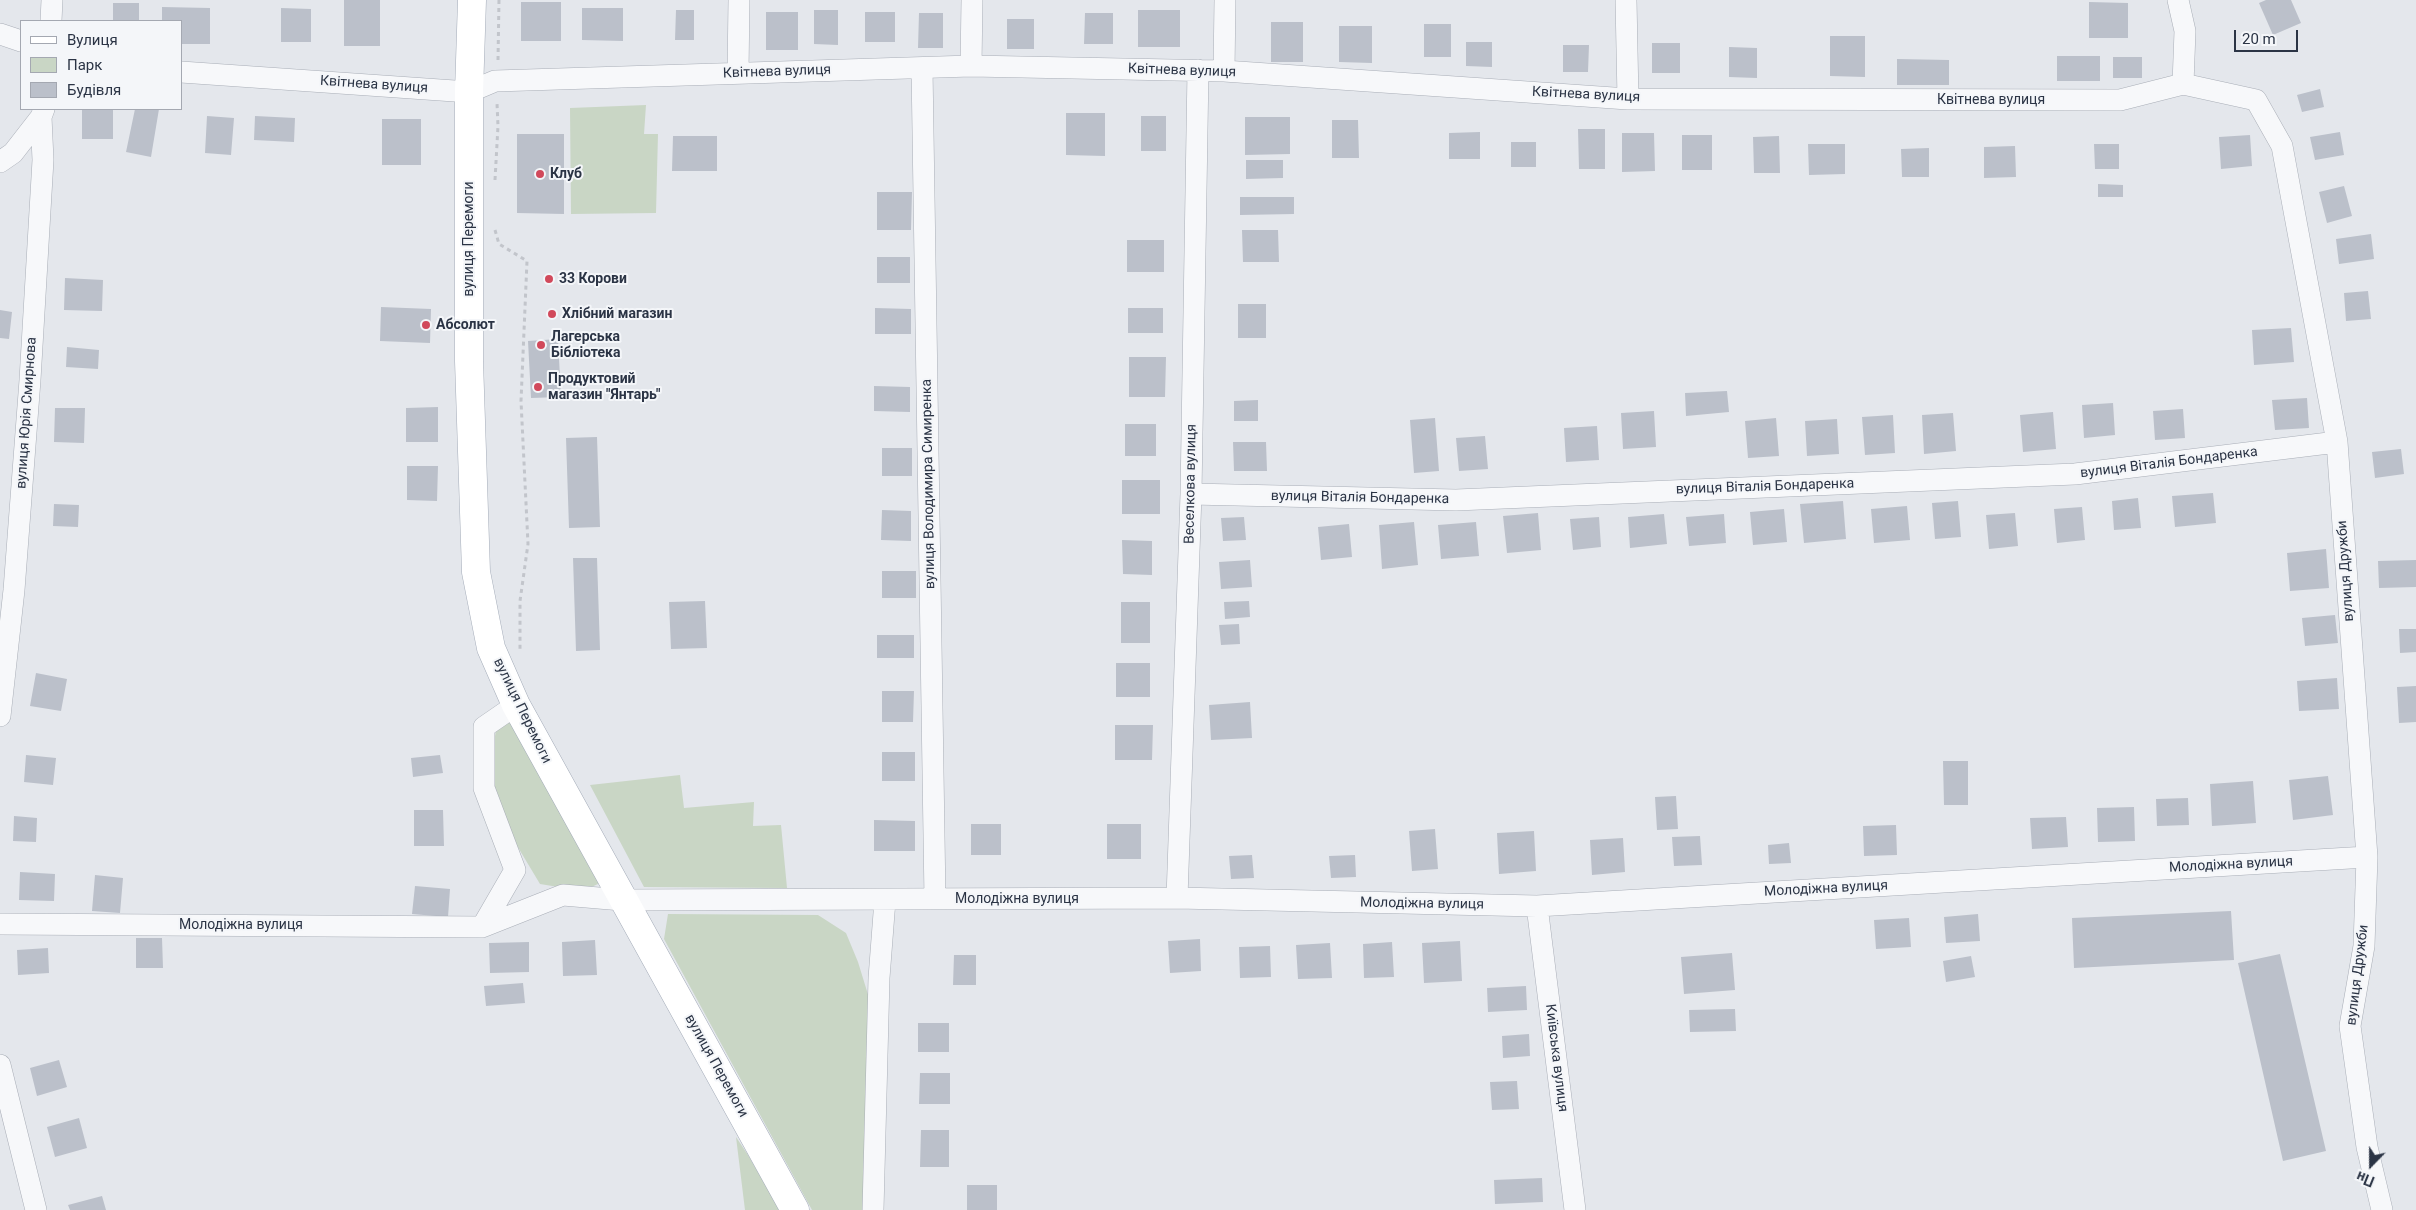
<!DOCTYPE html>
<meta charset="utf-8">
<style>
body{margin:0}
#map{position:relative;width:2416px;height:1210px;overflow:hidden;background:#e4e7ec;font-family:Roboto,sans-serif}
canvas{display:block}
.legend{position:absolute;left:20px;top:20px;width:162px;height:90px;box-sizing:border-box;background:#f4f6f9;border:1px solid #a4a8b1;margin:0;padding:6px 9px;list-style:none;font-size:15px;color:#2b3445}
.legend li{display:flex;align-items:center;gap:10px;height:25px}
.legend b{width:25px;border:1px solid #a4a8b1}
.north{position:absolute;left:2346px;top:1140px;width:50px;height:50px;-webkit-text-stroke:4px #f4f6f9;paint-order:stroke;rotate:202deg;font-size:14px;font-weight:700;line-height:20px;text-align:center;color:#2b3445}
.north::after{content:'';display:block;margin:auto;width:18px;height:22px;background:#2b3445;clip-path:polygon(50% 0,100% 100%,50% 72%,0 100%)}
.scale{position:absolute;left:2234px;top:30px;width:64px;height:22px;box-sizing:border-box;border:2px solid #2b3445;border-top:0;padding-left:6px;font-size:15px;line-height:18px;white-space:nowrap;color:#2b3445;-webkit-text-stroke:4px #f4f6f9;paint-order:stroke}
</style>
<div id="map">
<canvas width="2416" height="1210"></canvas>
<ul class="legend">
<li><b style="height:6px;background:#fff"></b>Вулиця</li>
<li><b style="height:14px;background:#c9d6c5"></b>Парк</li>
<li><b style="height:14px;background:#bbc0ca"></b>Будівля</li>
</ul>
<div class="north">Пн</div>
<div class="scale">20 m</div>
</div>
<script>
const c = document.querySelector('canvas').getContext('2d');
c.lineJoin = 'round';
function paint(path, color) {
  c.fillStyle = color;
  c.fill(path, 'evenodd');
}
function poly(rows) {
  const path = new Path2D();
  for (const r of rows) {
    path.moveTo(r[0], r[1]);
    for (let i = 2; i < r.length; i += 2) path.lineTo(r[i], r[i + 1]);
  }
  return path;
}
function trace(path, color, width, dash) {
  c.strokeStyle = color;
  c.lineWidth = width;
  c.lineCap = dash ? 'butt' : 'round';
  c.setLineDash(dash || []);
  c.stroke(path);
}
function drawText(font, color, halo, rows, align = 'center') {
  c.font = font + ' Roboto,sans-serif';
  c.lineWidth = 4;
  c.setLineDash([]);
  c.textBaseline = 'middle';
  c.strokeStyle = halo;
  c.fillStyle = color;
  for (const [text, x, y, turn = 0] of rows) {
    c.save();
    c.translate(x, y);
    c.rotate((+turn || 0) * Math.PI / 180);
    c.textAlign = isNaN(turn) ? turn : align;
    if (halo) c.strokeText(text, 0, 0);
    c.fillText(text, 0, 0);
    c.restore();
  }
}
paint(poly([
 [646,105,644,134,658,134,656,213,571,214,570,108],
 [509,718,600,883,583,891,540,884,507,829,492,791,492,755,496,730],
 [680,775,684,808,754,802,753,826,781,825,787,888,644,887,590,785],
 [668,914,818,915,846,933,858,962,870,1001,866,1210,812,1210,664,939],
 [736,1137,748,1155,780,1210,745,1210]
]), '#c9d6c5');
paint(poly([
 [344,0,380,0,380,46,344,46],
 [2266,0,2291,0,2301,23,2273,35,2259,3],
 [521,2,561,2,561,41,521,41],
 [2089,2,2128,3,2128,38,2089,38],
 [113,3,139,3,139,21,113,21],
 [162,7,210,8,210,44,181,44,181,21,162,21],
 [281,8,311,9,311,42,281,42],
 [582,8,623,8,623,41,582,40],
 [676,10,694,10,694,40,675,40],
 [814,10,838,10,838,45,814,44],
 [1138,10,1180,10,1180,47,1138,47],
 [766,12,798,12,798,50,766,50],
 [865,12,895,12,895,42,865,42],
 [919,13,943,13,943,48,918,48],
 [1085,13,1113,13,1113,44,1084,44],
 [1007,19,1034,19,1034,49,1007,49],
 [1271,22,1303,22,1303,62,1271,62],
 [1424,24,1451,24,1451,57,1424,57],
 [1339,26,1372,26,1372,63,1339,62],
 [1830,36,1865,36,1865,77,1830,76],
 [1466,42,1492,42,1492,67,1466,66],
 [1652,43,1680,43,1680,73,1652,73],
 [1563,45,1589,45,1588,72,1563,72],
 [1729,47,1757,48,1757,78,1729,77],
 [2057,56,2100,56,2100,81,2057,81],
 [2113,57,2142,57,2142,78,2113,78],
 [1897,59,1949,60,1949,85,1897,85],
 [2320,89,2324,107,2302,112,2297,95],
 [82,109,113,109,113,139,82,139],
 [135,109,159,109,151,157,126,152],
 [1066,113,1105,113,1105,156,1066,155],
 [207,116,234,118,231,155,205,153],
 [255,116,295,118,294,142,254,140],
 [1141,116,1166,116,1166,151,1141,151],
 [1245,117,1290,117,1290,154,1245,155],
 [382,119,421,119,421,165,382,165],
 [1332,120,1358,120,1359,158,1332,158],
 [1578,129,1605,129,1605,169,1579,169],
 [1480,132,1480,159,1449,159,1449,133],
 [2340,132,2344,155,2315,160,2310,137],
 [1622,133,1654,133,1655,171,1622,172],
 [517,134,564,134,564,214,517,213],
 [1682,135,1712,135,1712,170,1682,170],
 [2250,135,2252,166,2221,169,2219,137],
 [673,136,717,136,717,171,672,171],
 [1779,136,1780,173,1754,173,1753,137],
 [1511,142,1536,142,1536,167,1511,167],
 [1808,144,1845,144,1845,174,1809,175],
 [2094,144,2119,144,2119,169,2095,169],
 [2015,146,2016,177,1984,178,1984,147],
 [1929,148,1929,177,1902,177,1901,149],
 [1246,160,1283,160,1283,178,1246,179],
 [2098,184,2123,185,2123,197,2098,197],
 [2344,186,2352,216,2327,223,2319,192],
 [877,192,912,192,911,230,877,230],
 [1240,197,1294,197,1294,214,1240,215],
 [1242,230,1278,230,1279,262,1243,262],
 [2371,234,2374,259,2339,264,2336,239],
 [1127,240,1164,240,1164,272,1127,272],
 [877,257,910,257,910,283,877,283],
 [65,278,103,280,102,311,64,310],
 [2368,291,2371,319,2346,321,2344,293],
 [1238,304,1266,304,1266,338,1238,338],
 [381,307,431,309,430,343,380,341],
 [875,308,911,309,911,334,875,334],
 [1128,308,1163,308,1163,333,1128,333],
 [0,310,12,312,9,339,0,338],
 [2291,328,2294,362,2254,365,2252,330],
 [558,339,561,397,531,398,528,341],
 [67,347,99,350,98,369,66,367],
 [1129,357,1166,357,1165,397,1129,397],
 [874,386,910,387,910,412,874,411],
 [1727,391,1729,412,1686,416,1685,393],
 [2307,398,2309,428,2275,430,2272,400],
 [1258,400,1258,421,1234,421,1234,401],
 [2113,403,2115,435,2084,438,2082,405],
 [438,407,438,442,406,442,406,408],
 [55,408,85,408,84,443,54,442],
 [2183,409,2185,438,2155,440,2153,411],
 [1654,411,1656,447,1623,449,1621,413],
 [2053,412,2056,449,2023,452,2020,415],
 [1953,413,1956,451,1924,454,1922,415],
 [1893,415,1895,453,1865,455,1862,417],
 [1435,418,1439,471,1414,473,1410,420],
 [1776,418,1779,456,1748,458,1745,421],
 [1837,419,1839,454,1807,456,1805,421],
 [1125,424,1156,424,1156,456,1125,456],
 [1597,426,1599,460,1566,462,1564,428],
 [1485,436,1488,469,1459,471,1456,438],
 [597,437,600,527,569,528,566,438],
 [1233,442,1266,442,1267,471,1234,471],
 [882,448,912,448,912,476,882,476],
 [2401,449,2404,474,2375,478,2372,452],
 [407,466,438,466,437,501,407,500],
 [1122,480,1160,480,1160,514,1122,514],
 [2213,493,2216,523,2175,527,2172,496],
 [2138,498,2141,528,2114,530,2112,501],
 [1843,501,1846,539,1804,543,1800,504],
 [1958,501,1961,537,1935,539,1932,503],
 [54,504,79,505,78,527,53,526],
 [1907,506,1910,540,1874,543,1871,509],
 [2082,507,2085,540,2057,543,2054,509],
 [1784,509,1787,542,1753,545,1750,512],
 [882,510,911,511,911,541,881,540],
 [1538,513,1541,550,1507,553,1503,516],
 [2015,513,2018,546,1989,549,1986,515],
 [1664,514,1667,544,1630,548,1628,517],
 [1724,514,1726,543,1689,546,1686,517],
 [1244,517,1246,540,1223,541,1221,518],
 [1599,517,1601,547,1573,550,1570,519],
 [1414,522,1418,565,1382,569,1379,525],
 [1476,522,1479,556,1441,559,1438,525],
 [1349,524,1352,557,1321,560,1318,527],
 [1122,540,1152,541,1152,575,1123,574],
 [2326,549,2329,588,2290,591,2287,553],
 [573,558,597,558,600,650,576,651],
 [1250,560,1252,587,1221,589,1219,562],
 [2416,560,2416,587,2379,588,2378,561],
 [882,571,916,571,916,598,882,598],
 [705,601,707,648,671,649,669,602],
 [1249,601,1250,617,1225,619,1224,602],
 [1121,602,1150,602,1150,643,1121,643],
 [2335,615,2338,643,2305,646,2302,618],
 [1239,624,1240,644,1221,645,1219,625],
 [2399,629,2416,629,2416,652,2400,653],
 [877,635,914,635,914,658,877,658],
 [1116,663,1150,663,1150,697,1116,697],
 [36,673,67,679,61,711,30,706],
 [2337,678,2339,709,2299,711,2297,681],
 [2416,686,2416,722,2399,723,2397,687],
 [882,691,914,691,913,722,882,722],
 [1250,702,1252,738,1211,740,1209,705],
 [1115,725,1153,725,1152,760,1115,760],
 [882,752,915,752,915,781,882,781],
 [26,755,56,758,53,785,24,782],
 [440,755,443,773,413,777,411,758],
 [1943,761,1968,761,1968,805,1944,805],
 [2328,776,2333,815,2293,820,2289,780],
 [2253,781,2256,823,2212,826,2210,784],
 [1676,796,1678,829,1657,830,1655,797],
 [2188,798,2189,825,2157,826,2156,799],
 [2134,807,2135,841,2098,842,2097,808],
 [414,810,443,810,444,846,414,846],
 [14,816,37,818,36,842,13,841],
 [2066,817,2068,847,2032,849,2030,818],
 [874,820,915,821,915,851,874,851],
 [971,824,1001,824,1001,855,971,855],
 [1107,824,1141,824,1141,859,1107,859],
 [1896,825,1897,855,1864,856,1863,826],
 [1435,829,1438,869,1412,871,1409,831],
 [1534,831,1536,871,1499,874,1497,833],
 [1700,836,1702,865,1674,866,1672,837],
 [1623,838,1625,872,1592,875,1590,840],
 [1789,843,1791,863,1769,864,1768,845],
 [1252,855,1254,878,1231,879,1229,856],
 [1355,855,1356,877,1331,878,1329,856],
 [20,872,55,874,54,901,19,900],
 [95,875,123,878,120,913,92,911],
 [415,886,450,889,448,917,412,914],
 [2231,911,2234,960,2074,968,2072,918],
 [1978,914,1980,941,1946,943,1944,917],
 [1909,918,1911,947,1876,949,1874,920],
 [136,938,162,938,163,968,136,968],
 [1200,939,1201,971,1170,973,1168,941],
 [595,940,597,975,563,976,562,942],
 [1460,941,1462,981,1424,983,1422,943],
 [529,942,529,972,490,973,489,943],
 [1392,942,1394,977,1364,978,1363,944],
 [1330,943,1332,978,1298,979,1296,945],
 [1270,946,1271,977,1240,978,1239,947],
 [48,948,49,973,18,975,17,950],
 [1732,953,1735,990,1684,994,1681,957],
 [2280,954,2326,1151,2283,1161,2238,963],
 [954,955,976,955,976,985,953,985],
 [1971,956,1975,977,1946,982,1943,961],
 [523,983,525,1003,486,1006,484,986],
 [1526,986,1527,1010,1488,1012,1487,988],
 [1735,1009,1736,1031,1690,1032,1689,1010],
 [918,1023,949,1023,949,1052,918,1052],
 [1529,1034,1530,1056,1503,1058,1502,1036],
 [59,1060,67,1087,37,1096,30,1068],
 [920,1073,950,1073,950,1104,919,1104],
 [1517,1081,1519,1109,1492,1110,1490,1082],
 [79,1118,87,1148,55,1157,47,1127],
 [921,1130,949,1130,949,1167,920,1167],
 [1542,1178,1543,1202,1495,1204,1494,1180],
 [967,1185,997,1185,997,1210,967,1210],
 [102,1196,106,1210,70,1210,68,1205]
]), '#bbc0ca');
const street = poly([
 [1626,0,1628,99],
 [2178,0,2185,31,2183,84,2256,100,2282,146,2337,442,2367,857,2364,946,2350,1026,2367,1147,2382,1210],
 [51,21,52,0],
 [0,34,21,41],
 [971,66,972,0],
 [922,68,935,899],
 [1224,71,1225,0],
 [181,72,469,92,495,81,971,66,1224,71,1628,99,2120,100,2183,84],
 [738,73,739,0],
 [0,162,13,153,41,117],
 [1191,494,1456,500,2075,474,2337,442],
 [0,716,14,590,30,380,43,160,41,117,44,109],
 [1177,898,1191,494,1198,70],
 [1537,906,1575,1210],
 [0,924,482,927,563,895,622,900,1177,898,1537,906,2367,857],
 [482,927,515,870,484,788,484,727,516,705],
 [0,1065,36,1210],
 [873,1210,879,978,885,900]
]);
const primary = poly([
 [472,0,469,92,469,361,476,572,491,648,516,705,795,1210]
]);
trace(street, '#a9aeb7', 22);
trace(primary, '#a3abb8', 29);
trace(poly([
 [498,60,499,0],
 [495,180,498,126,497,103],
 [495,230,499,244,527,261,521,401,528,544,520,601,520,649]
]), '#c2c5cb', 3, [4, 4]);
trace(street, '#f7f8fa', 21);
trace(primary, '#fff', 28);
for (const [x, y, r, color] of [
 [540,174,5,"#d1495b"],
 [549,279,5,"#d1495b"],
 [552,314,5,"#d1495b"],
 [426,325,5,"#d1495b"],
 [541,345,5,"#d1495b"],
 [538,387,5,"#d1495b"]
]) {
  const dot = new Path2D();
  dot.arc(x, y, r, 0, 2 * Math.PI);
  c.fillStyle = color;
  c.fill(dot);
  trace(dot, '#f4f6f9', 2);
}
drawText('14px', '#2b3445', '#f4f6f9', [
 ["Квітнева вулиця",1182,71,2],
 ["Квітнева вулиця",777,72,-2],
 ["Квітнева вулиця",374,85,4],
 ["Квітнева вулиця",1586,95,3],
 ["Квітнева вулиця",1991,100],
 ["вулиця Перемоги",469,239,-90],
 ["вулиця Юрія Смирнова",27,413,-86],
 ["вулиця Віталія Бондаренка",2169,463,-7],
 ["вулиця Володимира Симиренка",929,484,-91],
 ["Веселкова вулиця",1191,484,-89],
 ["вулиця Віталія Бондаренка",1765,487,-2],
 ["вулиця Віталія Бондаренка",1360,498,1],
 ["вулиця Дружби",2346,571,-94],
 ["вулиця Перемоги",522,711,64],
 ["Молодіжна вулиця",2231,865,-3],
 ["Молодіжна вулиця",1826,889,-3],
 ["Молодіжна вулиця",1017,899],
 ["Молодіжна вулиця",1422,904,1],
 ["Молодіжна вулиця",241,925],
 ["вулиця Дружби",2358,975,-83],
 ["Київська вулиця",1556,1058,83],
 ["вулиця Перемоги",716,1066,61]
]);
drawText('bold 14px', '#2b3445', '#f4f6f9', [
 ["Клуб",550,174],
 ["33 Корови",559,279],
 ["Хлібний магазин",562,314],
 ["Абсолют",436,325],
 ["Лагерська",551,337],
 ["Бібліотека",551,353],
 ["Продуктовий",548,379],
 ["магазин \"Янтарь\"",548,395]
], 'left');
</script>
